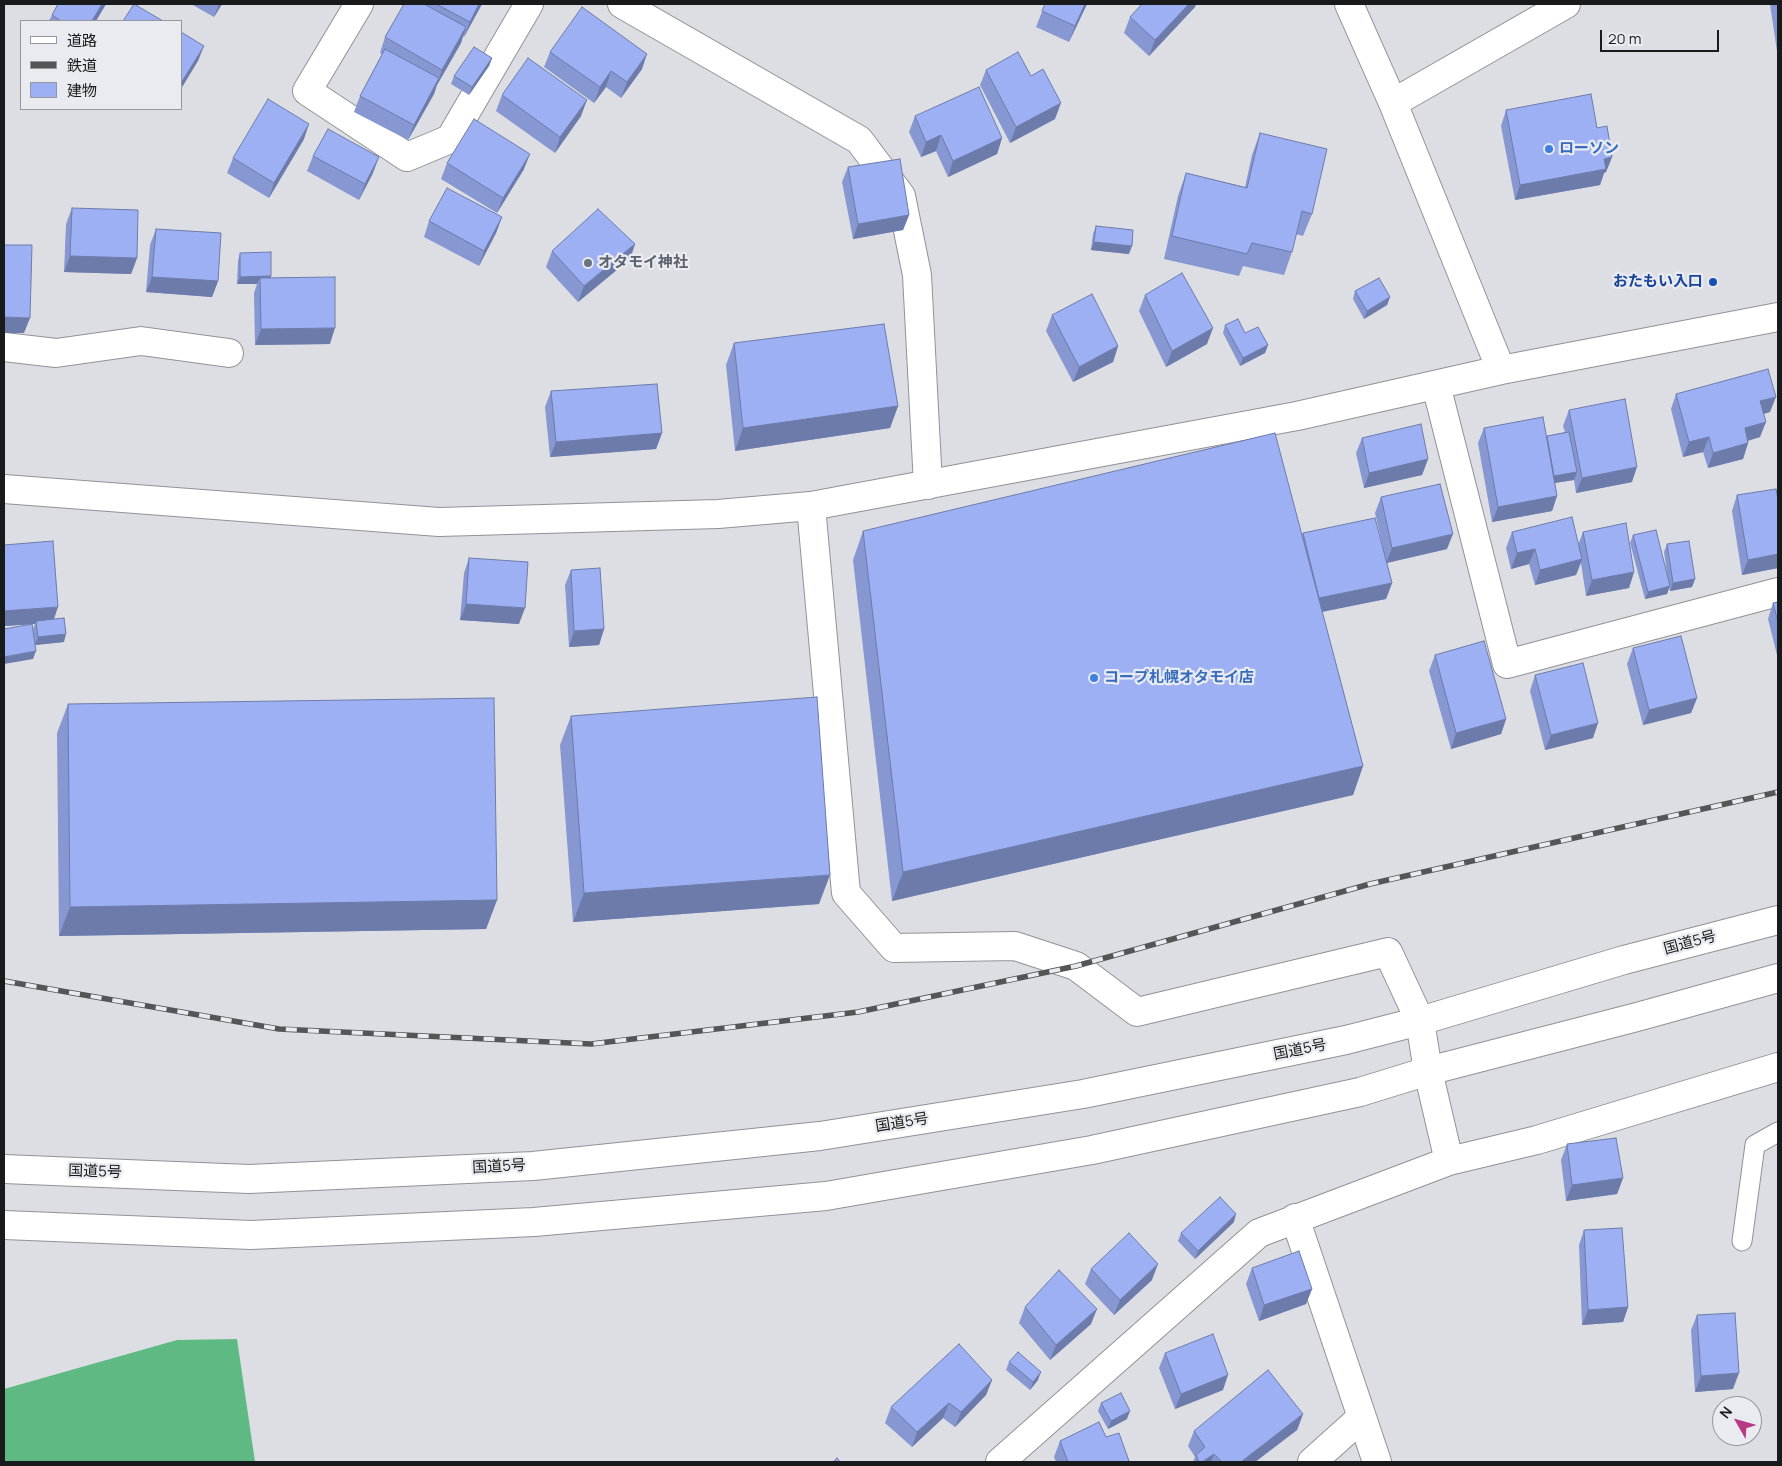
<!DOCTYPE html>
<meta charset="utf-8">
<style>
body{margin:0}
#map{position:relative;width:1782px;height:1466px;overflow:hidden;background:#dddee3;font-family:Manrope,"Noto Sans JP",sans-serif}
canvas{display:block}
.frame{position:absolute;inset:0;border:5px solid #191a1b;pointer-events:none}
.legend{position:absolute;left:20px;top:20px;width:162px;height:90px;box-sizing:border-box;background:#eaebf0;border:1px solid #96979b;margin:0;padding:6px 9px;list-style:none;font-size:15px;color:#191a1b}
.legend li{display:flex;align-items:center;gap:10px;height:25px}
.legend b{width:25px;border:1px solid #96979b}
.north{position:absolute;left:1712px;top:1396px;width:50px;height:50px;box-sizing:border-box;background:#eaebf0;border:1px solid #96979b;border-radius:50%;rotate:308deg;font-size:14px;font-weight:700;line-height:20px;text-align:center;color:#191a1b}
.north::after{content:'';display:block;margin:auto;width:18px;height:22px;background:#b83986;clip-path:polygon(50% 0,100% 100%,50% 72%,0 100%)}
.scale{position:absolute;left:1600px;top:30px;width:119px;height:22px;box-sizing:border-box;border:2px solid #191a1b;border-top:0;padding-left:6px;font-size:15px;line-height:18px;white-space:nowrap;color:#191a1b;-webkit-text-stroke:4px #eaebf0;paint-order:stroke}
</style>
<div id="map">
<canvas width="1782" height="1466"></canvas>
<div class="frame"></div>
<ul class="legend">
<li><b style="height:6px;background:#fff"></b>道路</li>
<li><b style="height:6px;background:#545557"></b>鉄道</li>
<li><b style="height:14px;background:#9cb0f3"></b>建物</li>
</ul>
<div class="north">N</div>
<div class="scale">20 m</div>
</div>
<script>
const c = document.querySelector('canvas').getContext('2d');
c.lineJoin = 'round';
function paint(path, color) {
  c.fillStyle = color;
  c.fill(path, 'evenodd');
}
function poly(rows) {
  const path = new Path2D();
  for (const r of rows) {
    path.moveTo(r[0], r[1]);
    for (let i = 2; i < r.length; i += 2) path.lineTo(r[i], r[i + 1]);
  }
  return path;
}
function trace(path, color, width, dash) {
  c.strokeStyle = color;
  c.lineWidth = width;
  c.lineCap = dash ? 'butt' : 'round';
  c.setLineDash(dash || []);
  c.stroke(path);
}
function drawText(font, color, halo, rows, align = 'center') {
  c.font = font + ' Manrope,"Noto Sans JP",sans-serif';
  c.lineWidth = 4.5;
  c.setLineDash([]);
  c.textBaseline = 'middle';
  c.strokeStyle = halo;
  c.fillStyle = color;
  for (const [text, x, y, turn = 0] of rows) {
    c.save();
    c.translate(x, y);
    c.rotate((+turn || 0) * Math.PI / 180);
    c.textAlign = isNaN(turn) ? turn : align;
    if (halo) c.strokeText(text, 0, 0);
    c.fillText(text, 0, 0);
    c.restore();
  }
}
paint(poly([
 [237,1339,255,1462,4,1462,4,1389,177,1340]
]), '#5eba82');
const service = poly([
 [1742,1241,1755,1145,1778,1132]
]);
const minor = poly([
 [359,4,307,91,407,157,450,139,529,4],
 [622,4,859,140,901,196,917,275,928,485],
 [4,347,56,353,141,341,229,353],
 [1436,385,1507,664,1778,592],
 [811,506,846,893,894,948,1015,946,1076,966,1137,1012,1388,952,1420,1021,1428,1071,1449,1161],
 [1295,1218,1377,1462],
 [1000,1462,1259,1233,1449,1161,1537,1140,1778,1067],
 [1312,1462,1361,1418]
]);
const tertiary = poly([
 [1349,4,1393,103,1501,370],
 [1393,103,1566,4],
 [4,489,439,522,718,514,811,506,1297,416,1501,370,1778,317]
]);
const trunk = poly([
 [4,1169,249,1179,533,1166,820,1136,1083,1094,1346,1040,1420,1021,1624,960,1778,920],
 [4,1225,251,1235,534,1222,826,1196,1092,1150,1360,1092,1428,1071,1637,1017,1778,978]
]);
trace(service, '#919296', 21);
trace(minor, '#919296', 30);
trace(tertiary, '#919296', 30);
trace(trunk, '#919296', 30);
trace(service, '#fff', 19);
trace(minor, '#fff', 28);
trace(tertiary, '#fff', 28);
trace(trunk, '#fff', 28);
const rail = poly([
 [4,981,279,1029,591,1044,858,1012,1076,966,1370,884,1778,792]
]);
trace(rail, '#545557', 5.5);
trace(rail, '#eaebf0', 4, [11]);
paint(poly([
 [58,4,106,4,96,21,49,21,52,15],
 [191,4,222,4,214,17],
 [404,4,482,4,464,37,463,36,461,43,437,85,434,94,408,140,354,112,360,96,382,54,380,53,385,37],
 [1045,4,1087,4,1069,42,1036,27],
 [1142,4,1196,4,1195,7,1149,56,1124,33,1130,17],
 [1770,4,1778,4,1778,58],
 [550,52,642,69,621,98,606,87,594,103,544,67],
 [492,58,489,66,469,95,451,84,454,76],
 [986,70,1031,76,1055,119,1010,143,980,85],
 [502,95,581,116,555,153,496,111],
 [1506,110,1597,128,1612,157,1606,172,1604,173,1600,185,1515,200,1501,126],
 [915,116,1002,138,997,154,948,177,936,151,921,157,909,132],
 [1260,133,1312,214,1303,236,1296,234,1292,252,1284,275,1243,266,1239,276,1164,259,1178,196,1186,173,1245,187,1252,155],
 [304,139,269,198,227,173,233,158],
 [313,156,373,173,359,200,307,171],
 [447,163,524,169,497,213,441,179],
 [848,167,909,215,903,230,853,239,842,182],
 [72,208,137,258,131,274,64,272,66,224],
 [502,217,496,233,479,266,424,237,429,221],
 [1096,226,1129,254,1091,250,1093,234],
 [156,229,218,281,212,297,146,292,150,245],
 [635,244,630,259,578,302,546,267,552,251],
 [240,253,271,278,330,344,255,345,254,293,257,284,237,284,238,261],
 [1355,291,1390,297,1387,305,1364,319,1353,299],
 [1145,295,1207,344,1166,367,1139,311],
 [1052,315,1118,346,1113,362,1073,382,1046,331],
 [1225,325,1245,333,1268,345,1265,353,1240,366,1223,333],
 [734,343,898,406,890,428,735,451,726,365],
 [551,391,662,433,656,449,550,457,545,407],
 [1676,394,1770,412,1764,414,1760,437,1748,441,1748,443,1743,459,1708,468,1703,452,1683,457,1671,409],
 [1569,410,1632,482,1576,493,1574,480,1555,483,1557,496,1552,511,1492,522,1478,443,1484,428,1547,436,1565,432,1563,426],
 [1362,438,1428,459,1422,475,1364,488,1356,453],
 [1737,495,1778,499,1778,568,1742,575,1732,511],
 [1381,497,1447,549,1387,563,1392,583,1386,599,1322,611,1363,766,1353,795,892,901,853,560,863,531,1302,534,1303,533,1384,552,1375,513],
 [1512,532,1578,545,1583,532,1634,572,1629,588,1586,596,1581,563,1576,575,1535,585,1529,564,1511,569,1506,548],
 [1633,535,1668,581,1664,552,1667,544,1695,579,1692,587,1670,591,1669,587,1667,594,1645,599,1630,543],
 [4,545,54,619,64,642,35,645,33,629,35,624,4,626],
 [469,558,519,624,460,620,464,573],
 [571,570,604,629,599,645,569,647,565,585],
 [1778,602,1778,659,1768,619,1773,603],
 [1633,648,1697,698,1691,713,1643,725,1627,664],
 [1435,655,1506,719,1501,734,1451,749,1429,671],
 [1535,675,1593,738,1545,750,1530,691],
 [68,704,497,900,486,929,59,936,57,733],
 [571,716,819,904,573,922,560,745],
 [1567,1144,1623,1178,1617,1194,1566,1201,1561,1160],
 [1234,1222,1195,1259,1178,1241,1181,1233],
 [1584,1230,1628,1307,1623,1322,1582,1325,1579,1245],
 [1252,1268,1312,1289,1306,1304,1259,1321,1246,1284],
 [1091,1269,1152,1280,1114,1315,1085,1284],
 [1025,1307,1091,1324,1050,1360,1019,1323],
 [1697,1315,1733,1389,1695,1392,1691,1330],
 [1165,1353,1223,1390,1175,1409,1159,1368],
 [1009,1362,1038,1380,1030,1390,1006,1370],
 [992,1380,986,1395,955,1427,943,1418,912,1447,885,1423,891,1407],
 [1101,1403,1127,1419,1108,1429,1098,1411],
 [1303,1414,1297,1430,1255,1462,1193,1462,1195,1457,1188,1446,1194,1431],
 [1106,1437,1129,1462,1056,1462,1054,1457,1060,1441]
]), '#8697d1');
paint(poly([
 [102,4,106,4,96,21,92,21],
 [219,4,222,4,214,17],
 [479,4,482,4,464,37,470,22],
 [1085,4,1087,4,1069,42,1075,26],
 [1189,4,1196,4,1195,7,1149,56,1155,40],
 [466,27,461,43,437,85,442,70],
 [204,46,198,61,181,89,181,83],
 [647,54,642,69,621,98,627,82],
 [492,58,489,66,469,95,472,87],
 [611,71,606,87,594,103,600,87],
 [439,78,434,94,408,140,414,125],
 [587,100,581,116,555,153,560,137],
 [1061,103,1055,119,1010,143,1016,127],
 [309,124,304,139,269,198,274,183],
 [941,135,936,151,921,157,926,142],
 [1002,138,997,154,948,177,953,161],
 [530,154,524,169,497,213,503,198],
 [379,157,373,173,359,200,365,184],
 [1612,157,1606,172,1604,173,1600,185,1515,200,1520,185],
 [909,215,903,230,853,239,858,224],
 [502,217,496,233,479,266,484,251],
 [1094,242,1132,246,1129,254,1091,250],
 [635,244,630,259,578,302,584,286],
 [70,256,137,258,131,274,64,272],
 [271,276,269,284,260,278,257,284,237,284,240,277],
 [152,277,218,281,212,297,146,292],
 [1390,297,1387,305,1364,319,1367,311],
 [4,317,30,318,24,333,4,333],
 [335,328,330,344,255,345,261,329],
 [1213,328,1207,344,1166,367,1172,351],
 [1268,345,1265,353,1240,366,1243,358],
 [1118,346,1113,362,1073,382,1079,367],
 [1776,397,1770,412,1755,416,1760,401],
 [898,406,890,428,735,451,743,428],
 [1766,422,1760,437,1739,443,1745,428],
 [662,433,656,449,550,457,556,442],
 [1709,437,1703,452,1683,457,1689,442],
 [1748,443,1743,459,1708,468,1713,453],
 [1428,459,1422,475,1364,488,1369,473],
 [1637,467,1632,482,1576,493,1582,478],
 [1577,472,1574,480,1547,484,1550,476],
 [1557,496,1552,511,1492,522,1498,507],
 [1453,534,1447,549,1386,563,1392,548],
 [1535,549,1529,564,1511,569,1517,553],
 [1778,554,1778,568,1742,575,1748,560],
 [1582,559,1576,575,1535,585,1540,570],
 [1634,572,1629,588,1586,596,1592,580],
 [1695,579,1692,587,1670,591,1673,583],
 [1392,583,1386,599,1312,614,1318,598],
 [1670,586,1667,594,1645,599,1648,592],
 [466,604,525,608,519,624,460,620],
 [58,607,53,622,36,621,35,624,4,626,4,611],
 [604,629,599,645,569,647,574,631],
 [66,634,64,642,35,645,38,637],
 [36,651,33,659,4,664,4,657],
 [1697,698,1691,713,1643,725,1649,710],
 [1506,719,1501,734,1451,749,1456,733],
 [1598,723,1593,738,1545,750,1551,735],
 [1363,766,1353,795,892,901,903,872],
 [830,875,819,904,573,922,584,893],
 [497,900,486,929,59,936,70,907],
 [1623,1178,1617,1194,1566,1201,1572,1185],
 [1236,1214,1234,1222,1195,1259,1198,1251],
 [1158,1264,1152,1280,1114,1315,1120,1300],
 [1312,1289,1306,1304,1259,1321,1264,1305],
 [1628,1307,1623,1322,1582,1325,1588,1310],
 [1097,1309,1091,1324,1050,1360,1056,1345],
 [1041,1372,1038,1380,1030,1390,1033,1382],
 [1739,1373,1733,1389,1695,1392,1701,1376],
 [1228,1375,1223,1390,1175,1409,1181,1394],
 [992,1380,986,1395,955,1427,961,1412],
 [949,1403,943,1418,912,1447,917,1432],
 [1130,1411,1127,1419,1108,1429,1111,1421],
 [1303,1414,1297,1430,1255,1462,1241,1462],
 [1214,1454,1211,1462,1202,1462]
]), '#6d7baa');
const building = poly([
 [58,4,102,4,92,21,61,21,52,15,58,4],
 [134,4,163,21,123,21,134,4],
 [404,4,424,4,466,27,442,70,385,37,404,4],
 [436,4,479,4,470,22,436,4],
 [1045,4,1085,4,1075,26,1042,11,1045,4],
 [1142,4,1189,4,1155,40,1130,17,1142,4],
 [582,7,647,54,627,82,611,71,600,87,550,52,582,7],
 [181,32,204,46,181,83,181,32],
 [474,47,492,58,472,87,454,76,474,47],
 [385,49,439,78,414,125,360,96,385,49],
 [1018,52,1031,76,1043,69,1061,103,1016,127,986,70,1018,52],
 [528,58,587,100,560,137,502,95,528,58],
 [979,87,1002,138,953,161,941,135,926,142,915,116,979,87],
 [1591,94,1597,128,1607,126,1612,157,1604,159,1606,169,1520,185,1506,110,1591,94],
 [268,99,309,124,274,183,233,158,268,99],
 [474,119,530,154,503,198,447,163,474,119],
 [328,129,379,157,365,184,313,156,328,129],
 [1260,133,1327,149,1312,214,1302,211,1292,252,1252,243,1247,254,1172,236,1186,173,1247,188,1260,133],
 [900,159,909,215,858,224,848,167,900,159],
 [447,188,502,217,484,251,429,221,447,188],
 [72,208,138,210,137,258,70,256,72,208],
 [598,209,635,244,584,286,552,251,598,209],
 [1096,226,1133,230,1132,246,1094,242,1096,226],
 [156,229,221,233,218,281,152,277,156,229],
 [4,245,32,245,30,318,4,317,4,245],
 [271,252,271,276,240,277,240,253,271,252],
 [1182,273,1213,328,1172,351,1145,295,1182,273],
 [335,277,335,328,261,329,260,278,335,277],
 [1379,278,1390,297,1367,311,1355,291,1379,278],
 [1092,294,1118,346,1079,367,1052,315,1092,294],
 [1238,319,1245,333,1258,327,1268,345,1243,358,1225,325,1238,319],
 [884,324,898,406,743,428,734,343,884,324],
 [1768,369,1776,397,1760,401,1766,422,1745,428,1748,443,1713,453,1709,437,1689,442,1676,394,1768,369],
 [657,384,662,433,556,442,551,391,657,384],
 [1625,399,1637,467,1582,478,1569,410,1625,399],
 [1543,417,1557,496,1498,507,1484,428,1543,417],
 [1421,424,1428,459,1369,473,1362,438,1421,424],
 [1569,432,1577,472,1554,476,1547,436,1569,432],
 [1275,433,1363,766,903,872,863,531,1275,433],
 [1440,484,1453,534,1392,548,1381,497,1440,484],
 [1776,489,1778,499,1778,554,1748,560,1737,495,1776,489],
 [1572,517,1582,559,1540,570,1535,549,1517,553,1512,532,1572,517],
 [1375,518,1392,583,1319,598,1303,533,1375,518],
 [1626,523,1634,572,1592,580,1583,532,1626,523],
 [1656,530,1670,586,1648,592,1633,535,1656,530],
 [53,541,58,607,4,611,4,545,53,541],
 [1689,541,1695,579,1673,583,1667,544,1689,541],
 [469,558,528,562,525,608,466,604,469,558],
 [600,568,604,629,574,631,571,570,600,568],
 [1778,602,1778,622,1773,603,1778,602],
 [64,618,66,634,38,637,36,621,64,618],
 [32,624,36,651,4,657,4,629,32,624],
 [1681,636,1697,698,1649,710,1633,648,1681,636],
 [1484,641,1506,719,1456,733,1435,655,1484,641],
 [1583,663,1598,723,1551,735,1535,675,1583,663],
 [817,697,830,875,584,893,571,716,817,697],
 [494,698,497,900,70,907,68,704,494,698],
 [1616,1138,1623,1178,1572,1185,1567,1144,1616,1138],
 [1220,1197,1236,1214,1198,1251,1181,1233,1220,1197],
 [1622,1228,1628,1307,1588,1310,1584,1230,1622,1228],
 [1129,1233,1158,1264,1120,1300,1091,1269,1129,1233],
 [1299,1251,1312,1289,1264,1305,1252,1268,1299,1251],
 [1059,1270,1097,1309,1056,1345,1025,1307,1059,1270],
 [1735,1313,1739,1373,1701,1376,1697,1315,1735,1313],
 [1213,1334,1228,1375,1181,1394,1165,1353,1213,1334],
 [959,1344,992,1380,961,1412,949,1403,917,1432,891,1407,959,1344],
 [1018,1352,1041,1372,1033,1382,1009,1362,1018,1352],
 [1268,1370,1303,1414,1241,1462,1222,1462,1214,1454,1202,1462,1199,1462,1196,1455,1205,1447,1194,1431,1268,1370],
 [1121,1393,1130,1411,1111,1421,1101,1403,1121,1393],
 [1099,1422,1106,1437,1119,1433,1129,1461,1126,1462,1068,1462,1060,1441,1099,1422],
 [837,1458,840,1462,833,1462,837,1458]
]);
paint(building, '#9cb0f3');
trace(building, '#6d7baa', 1);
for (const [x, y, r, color] of [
 [1549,149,5,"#3f7fe0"],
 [588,263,5,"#6b7280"],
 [1713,282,5,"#1a4fb4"],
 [1094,678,5,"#3f7fe0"]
]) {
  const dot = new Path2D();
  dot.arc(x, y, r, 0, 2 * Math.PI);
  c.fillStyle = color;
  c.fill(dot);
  trace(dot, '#eaebf0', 2);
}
drawText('bold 15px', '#366cbe', '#eaebf0', [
 ["ローソン",1559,149],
 ["コープ札幌オタモイ店",1104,678]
], 'left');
drawText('bold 15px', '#5b616d', '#eaebf0', [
 ["オタモイ神社",598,263]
], 'left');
drawText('bold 15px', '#164399', '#eaebf0', [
 ["おたもい入口",1703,282]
], 'right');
drawText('15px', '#191a1b', '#eaebf0', [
 ["国道5号",1690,943,-15],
 ["国道5号",1300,1050,-11],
 ["国道5号",902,1123,-9],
 ["国道5号",499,1167,-3],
 ["国道5号",95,1172,2]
]);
</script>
